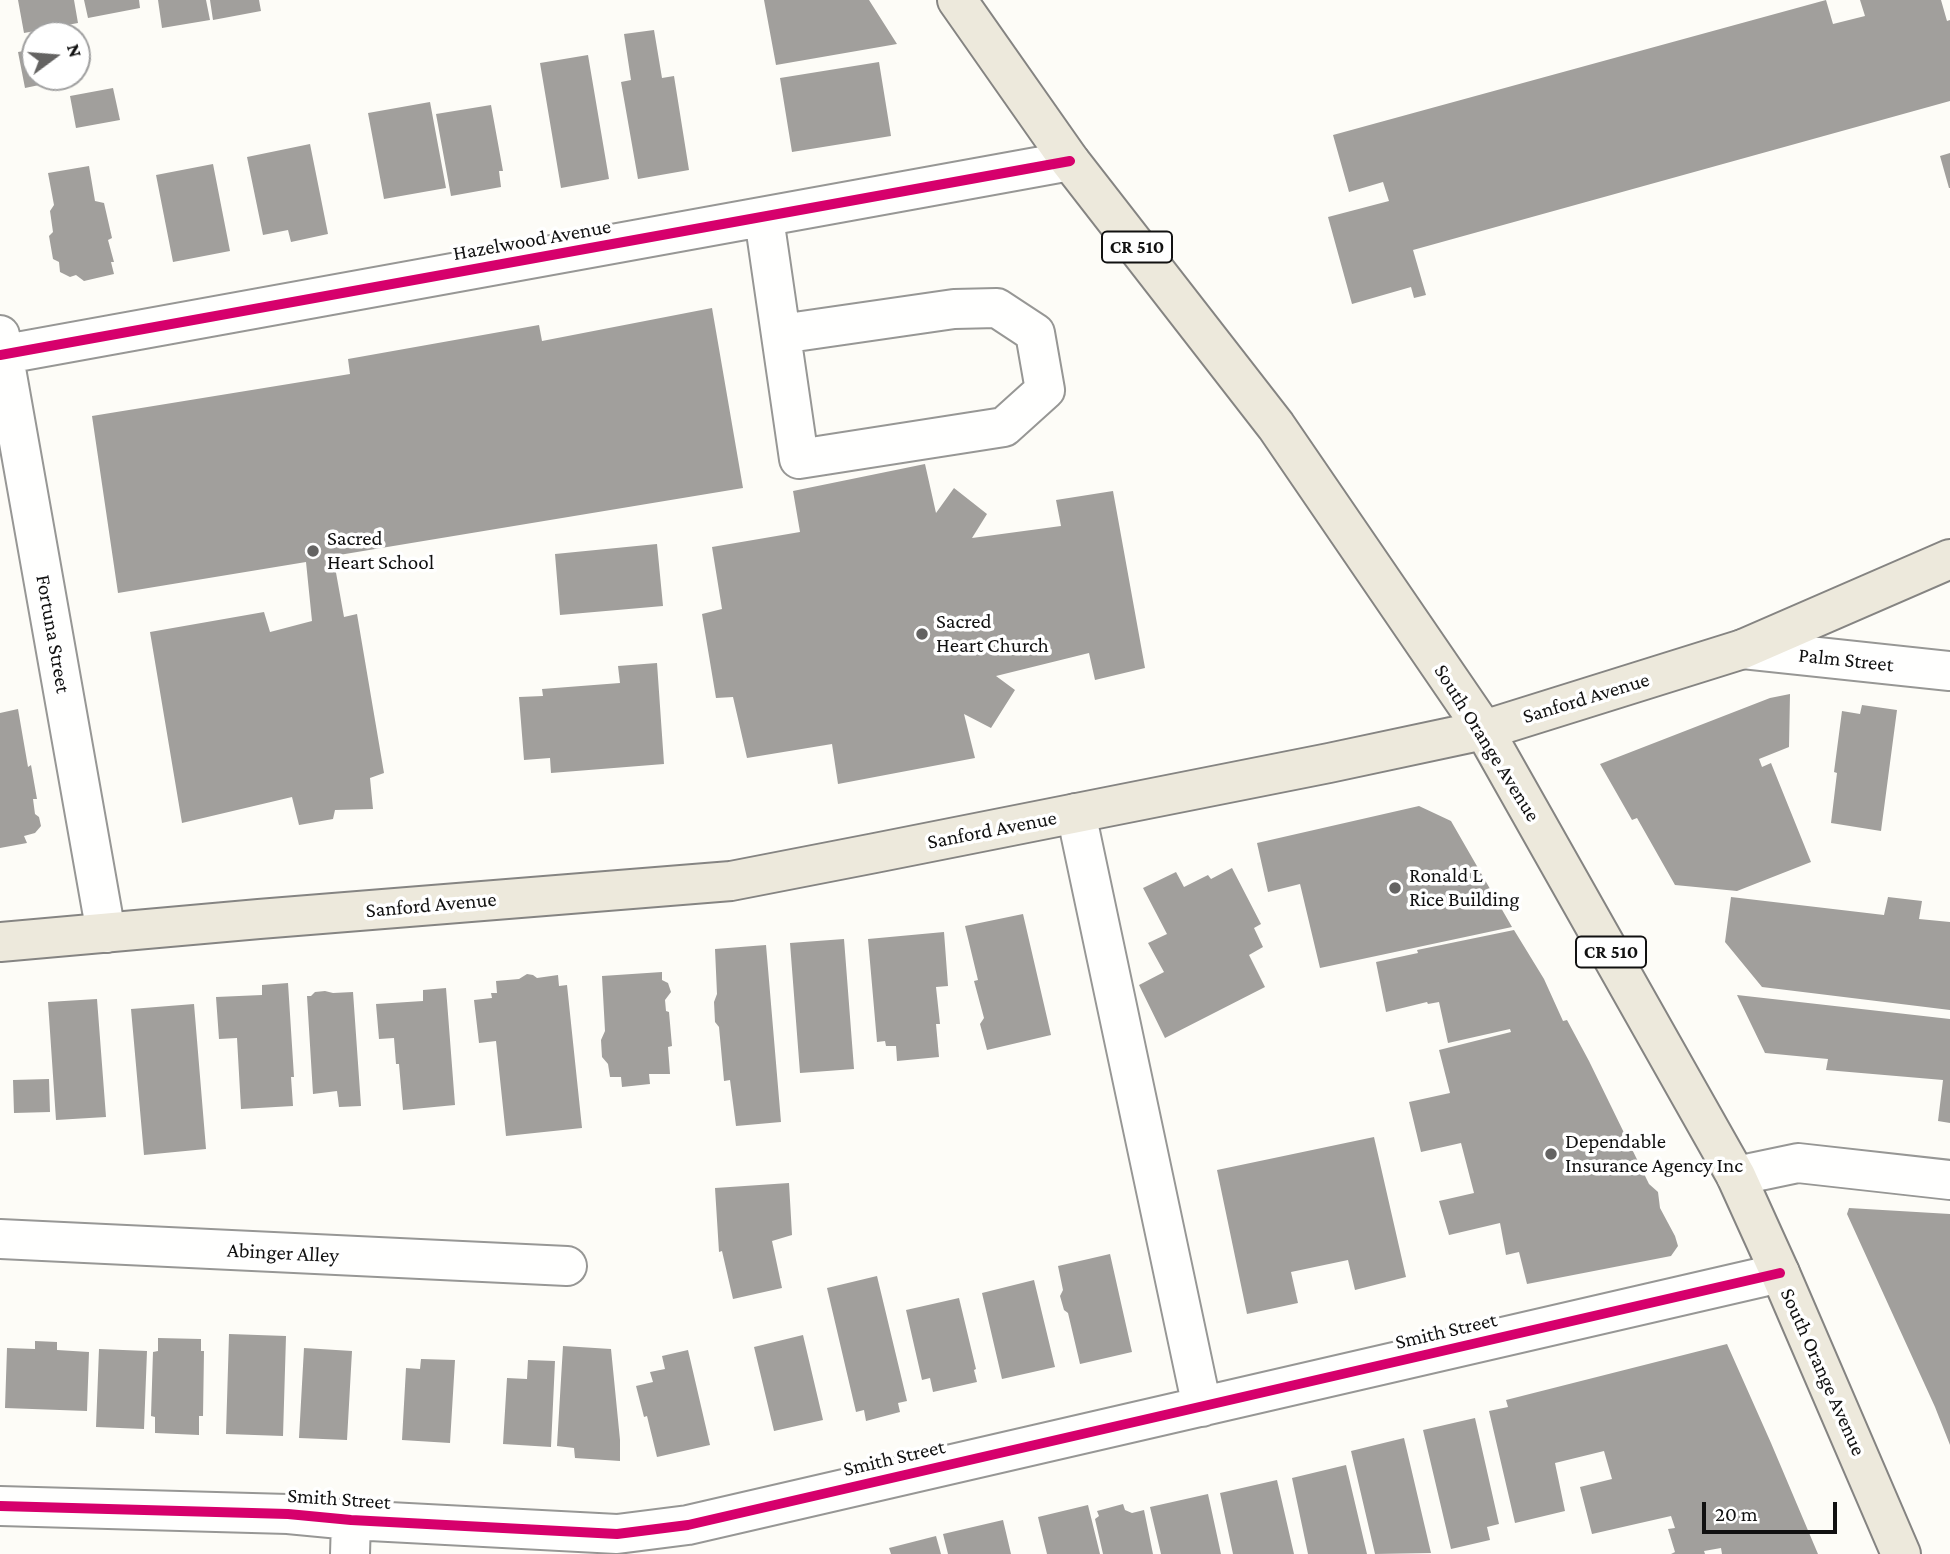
<!DOCTYPE html>
<style>
body{margin:0}
#map{position:relative;width:1950px;height:1554px;overflow:hidden;background:#fdfcf7;font-family:"Crimson Pro",serif}
canvas{display:block}
.north{position:absolute;left:21px;top:21px;width:70px;height:70px;box-sizing:border-box;background:#fff;border:2px solid #a0a0a0;border-radius:50%;rotate:74deg;font-size:19px;font-weight:700;line-height:28px;text-align:center;color:#111}
.north::after{content:'';display:block;margin:auto;width:24px;height:32px;background:#646362;clip-path:polygon(50% 0,100% 100%,50% 72%,0 100%)}
.scale{position:absolute;left:1702px;top:1502px;width:135px;height:32px;box-sizing:border-box;border:4px solid #111;border-top:0;padding-left:9px;font-size:21px;line-height:24px;white-space:nowrap;color:#111;-webkit-text-stroke:5px #fff;paint-order:stroke}
</style>
<div id="map">
<canvas width="1950" height="1554"></canvas>
<div class="north">N</div>
<div class="scale">20 m</div>
</div>
<script>
const c = document.querySelector('canvas').getContext('2d');
c.lineJoin = 'round';
function paint(path, color) {
  c.fillStyle = color;
  c.fill(path, 'evenodd');
}
function poly(rows) {
  const path = new Path2D();
  for (const r of rows) {
    path.moveTo(r[0], r[1]);
    for (let i = 2; i < r.length; i += 2) path.lineTo(r[i], r[i + 1]);
  }
  return path;
}
function trace(path, color, width, dash) {
  c.strokeStyle = color;
  c.lineWidth = width;
  c.lineCap = dash ? 'butt' : 'round';
  c.setLineDash(dash || []);
  c.stroke(path);
}
function drawText(font, color, halo, rows, align = 'center') {
  c.font = font + ' "Crimson Pro",serif';
  c.lineWidth = 7;
  c.setLineDash([]);
  c.textBaseline = 'middle';
  c.strokeStyle = halo;
  c.fillStyle = color;
  for (const [text, x, y, turn = 0] of rows) {
    c.save();
    c.translate(x, y);
    c.rotate((+turn || 0) * Math.PI / 180);
    c.textAlign = isNaN(turn) ? turn : align;
    if (halo) c.strokeText(text, 0, 0);
    c.fillText(text, 0, 0);
    c.restore();
  }
}
paint(poly([
 [18,0,74,0,78,23,24,33],
 [84,0,139,0,140,8,88,18],
 [158,0,206,0,210,20,162,28],
 [210,0,259,0,261,11,213,20],
 [764,0,869,0,897,44,776,65],
 [1826,0,1833,24,1865,16,1860,0,1941,0,1947,21,1950,20,1950,101,1413,250,1426,295,1414,298,1411,287,1352,304,1328,217,1389,201,1383,182,1349,192,1333,135],
 [654,30,662,78,674,76,689,170,638,179,621,82,631,80,624,34],
 [35,49,35,77,67,77,68,79,25,88,18,52],
 [588,55,609,179,561,188,540,63],
 [879,62,891,136,792,152,780,78],
 [113,88,120,120,76,128,70,96],
 [430,102,446,188,384,199,368,113],
 [491,105,503,171,499,171,501,187,451,196,436,114],
 [310,144,328,234,291,242,288,230,263,235,247,157],
 [1950,153,1950,188,1949,188,1940,156],
 [213,164,230,251,173,262,156,175],
 [89,166,95,201,104,203,112,238,108,240,114,262,111,262,114,274,84,281,76,275,70,277,60,272,59,262,53,259,49,236,53,232,50,211,54,205,48,173],
 [712,308,743,488,333,556,344,617,357,614,384,773,370,778,373,809,335,810,333,819,299,825,292,797,182,823,150,632,264,612,270,632,312,621,306,562,118,593,92,416,350,374,348,359,539,325,542,341],
 [925,464,936,513,954,488,987,514,972,538,1061,526,1056,500,1113,491,1145,668,1095,680,1089,653,996,676,1015,690,991,728,964,714,975,758,838,784,832,744,747,758,733,697,716,698,702,614,722,609,712,547,800,532,793,491],
 [657,544,663,606,560,615,555,554],
 [657,663,664,764,551,773,550,758,524,760,519,697,543,696,542,689,620,683,618,666],
 [1790,694,1789,747,1759,759,1762,767,1771,763,1811,862,1737,891,1675,885,1637,818,1632,820,1600,764,1770,698],
 [1862,705,1897,710,1881,831,1831,823,1837,773,1834,772,1842,711,1860,714],
 [18,709,28,767,31,765,37,799,33,799,35,814,39,817,41,826,35,833,24,836,27,843,0,848,0,713],
 [1419,806,1451,821,1512,927,1320,968,1300,884,1268,892,1257,843],
 [1232,868,1261,924,1254,928,1263,947,1249,955,1265,987,1165,1038,1139,985,1164,972,1148,943,1167,934,1143,888,1176,872,1184,887,1208,875,1211,879],
 [1731,897,1884,915,1888,897,1922,901,1919,919,1950,922,1950,1010,1762,987,1725,942],
 [1023,914,1051,1035,987,1050,980,1024,984,1018,974,981,978,980,965,926],
 [1514,930,1544,979,1563,1021,1567,1020,1589,1061,1649,1184,1658,1192,1660,1208,1675,1236,1678,1246,1671,1256,1527,1284,1519,1252,1506,1255,1500,1223,1449,1235,1439,1201,1474,1193,1461,1143,1421,1152,1409,1102,1450,1093,1439,1050,1511,1032,1510,1029,1448,1043,1439,1002,1428,1004,1427,1002,1386,1012,1376,962,1418,953,1417,950],
 [944,932,948,986,936,987,940,1024,936,1024,939,1057,897,1061,896,1046,886,1046,885,1041,877,1042,868,939],
 [844,939,854,1069,800,1073,790,943],
 [766,945,781,1122,736,1126,730,1080,724,1081,719,1027,715,1022,714,1002,717,994,715,949],
 [662,972,662,980,668,983,671,992,665,1000,666,1011,669,1012,672,1046,668,1047,670,1074,649,1074,650,1084,622,1087,621,1077,610,1077,608,1064,602,1057,601,1040,605,1031,602,976],
 [527,974,533,975,537,978,558,975,559,986,567,985,582,1128,506,1136,496,1041,479,1043,474,1000,492,998,491,993,497,993,496,981,519,979],
 [288,983,294,1077,291,1077,293,1106,241,1109,237,1038,219,1039,216,997,262,995,262,985],
 [446,988,455,1105,403,1110,399,1064,396,1064,394,1038,379,1039,376,1004,423,1001,423,990],
 [325,991,333,993,353,992,361,1106,339,1107,337,1091,313,1094,307,996,311,996,315,992],
 [1737,995,1950,1019,1950,1123,1938,1121,1943,1080,1826,1070,1828,1059,1765,1053],
 [97,999,106,1117,56,1120,48,1002],
 [194,1004,206,1149,144,1155,131,1009],
 [49,1079,50,1112,14,1113,13,1080],
 [1374,1137,1406,1277,1355,1290,1348,1260,1291,1272,1298,1303,1247,1314,1217,1170],
 [789,1183,792,1235,772,1241,782,1288,733,1299,722,1251,719,1252,715,1188],
 [1849,1208,1950,1214,1950,1445,1935,1407,1847,1214],
 [1110,1254,1132,1352,1080,1364,1068,1313,1064,1310,1060,1296,1063,1290,1058,1266],
 [877,1276,907,1401,898,1403,900,1412,866,1421,864,1410,856,1412,827,1288],
 [1034,1280,1055,1367,1002,1379,982,1293],
 [959,1298,976,1369,974,1370,977,1382,933,1392,930,1378,922,1380,906,1310],
 [229,1334,286,1336,283,1436,226,1434],
 [803,1335,823,1420,774,1431,754,1347],
 [158,1338,201,1339,201,1351,204,1351,203,1416,199,1416,199,1435,155,1433,155,1417,151,1416,153,1352,158,1351],
 [35,1341,57,1342,57,1350,89,1352,87,1411,5,1408,7,1348,35,1349],
 [1727,1344,1771,1443,1818,1554,1722,1554,1721,1548,1704,1551,1705,1554,1671,1554,1675,1552,1668,1529,1675,1528,1671,1516,1592,1534,1580,1487,1612,1479,1604,1451,1555,1463,1565,1511,1515,1523,1489,1411,1508,1407,1506,1400],
 [563,1346,611,1349,620,1440,620,1461,575,1458,574,1448,557,1446],
 [304,1348,352,1351,347,1440,299,1438],
 [99,1349,147,1351,144,1429,96,1427],
 [688,1350,710,1445,657,1457,647,1416,644,1417,636,1386,653,1382,650,1372,665,1369,662,1356],
 [421,1359,455,1360,450,1443,402,1440,406,1368,420,1369],
 [528,1360,555,1361,551,1447,503,1444,507,1378,527,1379],
 [1475,1418,1499,1524,1487,1527,1490,1540,1451,1549,1423,1430],
 [1404,1438,1431,1553,1375,1554,1351,1451],
 [1346,1465,1367,1554,1308,1554,1292,1478],
 [1277,1480,1294,1554,1233,1554,1220,1493],
 [1208,1494,1221,1554,1161,1554,1150,1507],
 [1123,1504,1125,1510,1132,1513,1144,1510,1153,1554,1103,1554,1095,1519,1099,1516,1097,1511],
 [1088,1505,1100,1554,1047,1554,1038,1517],
 [1003,1520,1011,1554,948,1554,943,1534],
 [936,1536,941,1554,891,1554,889,1548]
]), '#a19f9c');
const minor = poly([
 [764,218,799,459,1004,427,1045,390,1035,333,997,308,954,309,781,334],
 [0,335,106,933],
 [0,355,1070,161],
 [1743,649,1950,671],
 [1076,813,1202,1407],
 [1736,1176,1798,1163,1950,1180],
 [0,1239,567,1266],
 [0,1506,288,1514,351,1520,617,1534,688,1525,1780,1273],
 [350,1554,351,1520]
]);
const major = poly([
 [957,0,1070,161,1276,426,1484,730,1736,1176,1780,1273,1901,1554],
 [0,942,259,919,731,881,875,853,1329,763,1484,730,1743,649,1950,559]
]);
trace(minor, '#979795', 42);
trace(major, '#858482', 42);
trace(minor, '#fffffe', 38);
trace(major, '#ede9dc', 38);
trace(poly([
 [0,355,1070,161],
 [0,1506,288,1514,351,1520,617,1534,688,1525,1780,1273]
]), '#d6006c', 10);
for (const [x, y, r, color] of [
 [313,551,7,"#646362"],
 [922,634,7,"#646362"],
 [1395,888,7,"#646362"],
 [1551,1154,7,"#646362"]
]) {
  const dot = new Path2D();
  dot.arc(x, y, r, 0, 2 * Math.PI);
  c.fillStyle = color;
  c.fill(dot);
  trace(dot, '#fff', 2.5);
}
for (const [x, y, w] of [
 [1137,247,70],
 [1611,952,70]
]) {
  const box = new Path2D();
  box.roundRect(x - w / 2, y - 15.5, w, 31, 5);
  c.fillStyle = '#fff';
  c.fill(box);
  trace(box, '#111', 2);
}
drawText('bold 19px', '#111', null, [
 ["CR 510",1137,247],
 ["CR 510",1611,952]
]);
drawText('21px', '#111', '#fff', [
 ["Hazelwood Avenue",532,240,-10],
 ["Fortuna Street",53,634,80],
 ["Palm Street",1846,660,6],
 ["Sanford Avenue",1586,698,-17],
 ["South Orange Avenue",1487,743,58],
 ["Sanford Avenue",992,830,-11],
 ["Sanford Avenue",431,905,-5],
 ["Abinger Alley",283,1253,3],
 ["Smith Street",1446,1331,-13],
 ["South Orange Avenue",1823,1372,66],
 ["Smith Street",894,1458,-13],
 ["Smith Street",339,1499,4]
]);
drawText('21px', '#111', '#fff', [
 ["Sacred",327,539],
 ["Heart School",327,563],
 ["Sacred",936,622],
 ["Heart Church",936,646],
 ["Ronald L",1409,876],
 ["Rice Building",1409,900],
 ["Dependable",1565,1142],
 ["Insurance Agency Inc",1565,1166]
], 'left');
</script>
